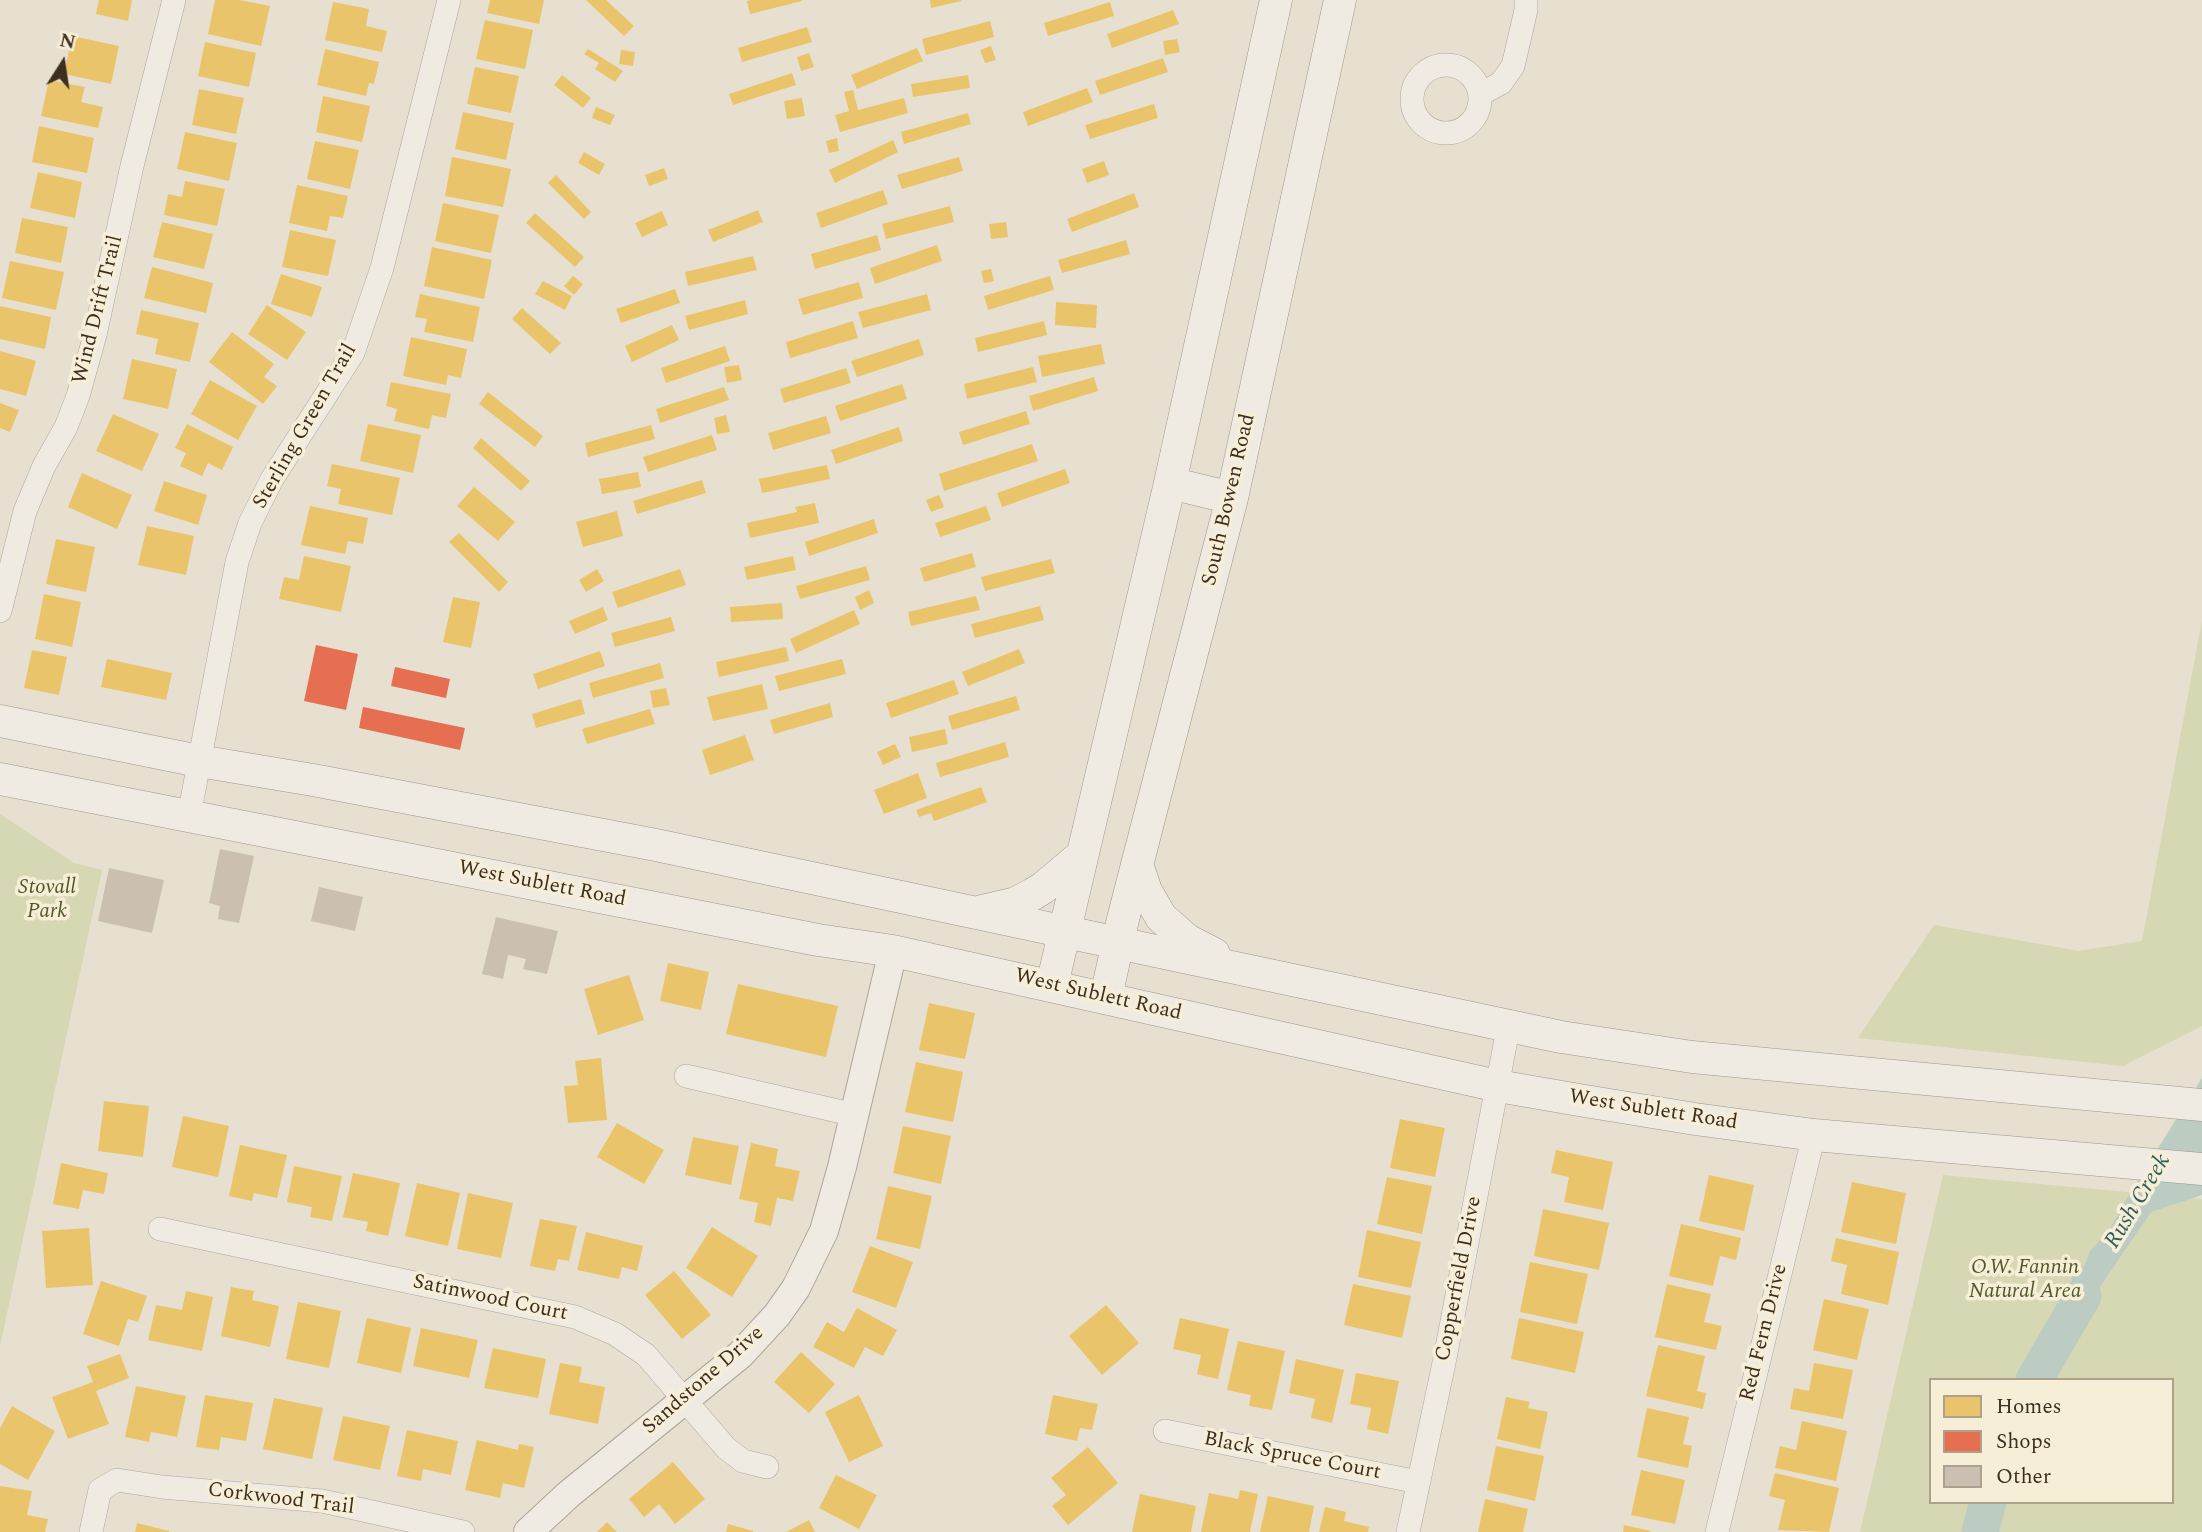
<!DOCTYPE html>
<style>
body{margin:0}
#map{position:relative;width:2202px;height:1532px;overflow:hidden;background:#e7e0d1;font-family:Spectral,serif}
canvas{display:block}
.legend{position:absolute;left:1929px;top:1378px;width:245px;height:126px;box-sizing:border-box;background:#f7eed8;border:2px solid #ada18e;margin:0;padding:9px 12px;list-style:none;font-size:21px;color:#3d2e20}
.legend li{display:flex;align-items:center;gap:14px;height:35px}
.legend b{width:35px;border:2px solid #ada18e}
.north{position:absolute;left:28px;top:28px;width:70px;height:70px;-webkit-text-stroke:5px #f7eed8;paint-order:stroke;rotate:12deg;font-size:19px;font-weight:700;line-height:28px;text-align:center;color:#3d2e20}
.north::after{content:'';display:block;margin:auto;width:24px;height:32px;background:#3d2e20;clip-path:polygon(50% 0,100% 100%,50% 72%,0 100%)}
</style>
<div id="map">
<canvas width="2202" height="1532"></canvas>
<ul class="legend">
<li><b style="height:19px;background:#e9c46a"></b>Homes</li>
<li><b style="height:19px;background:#e76f51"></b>Shops</li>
<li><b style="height:19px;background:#cbbfb2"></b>Other</li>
</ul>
<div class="north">N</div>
</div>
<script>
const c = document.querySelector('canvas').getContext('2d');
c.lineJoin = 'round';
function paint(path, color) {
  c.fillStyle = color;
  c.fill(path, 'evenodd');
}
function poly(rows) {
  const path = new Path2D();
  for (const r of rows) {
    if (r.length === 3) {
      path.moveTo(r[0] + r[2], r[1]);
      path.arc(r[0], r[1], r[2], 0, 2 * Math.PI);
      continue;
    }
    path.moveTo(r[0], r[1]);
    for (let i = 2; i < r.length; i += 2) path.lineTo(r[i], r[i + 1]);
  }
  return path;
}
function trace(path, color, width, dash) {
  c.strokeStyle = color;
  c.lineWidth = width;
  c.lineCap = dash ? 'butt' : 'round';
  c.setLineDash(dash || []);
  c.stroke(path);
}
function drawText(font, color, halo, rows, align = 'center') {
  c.font = font + ' Spectral,serif';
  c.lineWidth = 7;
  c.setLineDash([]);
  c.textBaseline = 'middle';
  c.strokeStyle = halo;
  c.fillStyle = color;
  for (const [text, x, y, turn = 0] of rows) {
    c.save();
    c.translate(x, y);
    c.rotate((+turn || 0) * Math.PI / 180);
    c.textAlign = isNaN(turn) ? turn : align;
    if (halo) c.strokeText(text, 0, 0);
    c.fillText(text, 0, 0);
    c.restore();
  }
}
paint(poly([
 [2202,620,2202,1026,2123,1066,1858,1038,1934,925,2079,951,2142,941],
 [0,814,74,863,102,870,0,1346],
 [1943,1175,2202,1199,2202,1532,1860,1532],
 [1931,1380,2172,1380,2172,1502,1931,1502]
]), '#d6d7b3');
paint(poly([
 [2202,1078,2202,1195,2151,1212,2063,1341,2053,1335,2060,1304,2070,1292,2072,1277,2085,1265,2090,1251,2109,1231,2133,1188]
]), '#bcccc2');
paint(poly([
 [99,0,132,0,128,21,96,14],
 [215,0,240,0,270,6,261,46,208,34],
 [490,0,544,0,539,24,487,13],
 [586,0,606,0,634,26,624,36],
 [751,0,802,0,802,1,750,14,747,1],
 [930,0,961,0,961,1,931,8],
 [333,2,369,9,366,26,387,31,382,52,325,40],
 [1110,2,1114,16,1048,36,1044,23],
 [1173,10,1179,24,1112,48,1107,34],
 [485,20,533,30,525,69,476,59],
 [990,21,994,37,926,55,922,39],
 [807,27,812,42,742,62,738,48],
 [72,36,119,46,111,84,64,74],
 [1177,39,1180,52,1165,55,1163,41],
 [205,42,256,53,249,87,198,76],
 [991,46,996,60,985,63,980,50],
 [917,48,923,61,857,89,851,75],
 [325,49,379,62,374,84,369,83,366,96,317,85],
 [588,49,623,71,615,82,595,69,599,63,584,54],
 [621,50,635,52,633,66,619,64],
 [809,53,814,67,801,71,797,57],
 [1163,58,1168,72,1100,95,1095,81],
 [475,67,519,76,511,113,467,104],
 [792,73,796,85,733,105,729,94],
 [562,75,591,98,583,108,554,85],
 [968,75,970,88,913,97,911,84],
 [49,80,85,87,81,102,103,107,98,128,41,116],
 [1087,88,1093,102,1028,126,1023,112],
 [199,89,244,98,236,134,192,125],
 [853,90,858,110,904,98,908,113,840,132,835,115,849,111,844,92],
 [323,96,370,106,362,142,316,132],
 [802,98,805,116,787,119,784,101],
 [1154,104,1158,118,1090,139,1085,125],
 [596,107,615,115,610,125,592,118],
 [463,112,514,123,506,160,455,149],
 [968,113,971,124,904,144,901,132],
 [39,126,94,138,87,173,32,162],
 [185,132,237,143,229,181,177,169],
 [837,138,839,151,829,153,826,141],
 [893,140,898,152,835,183,829,170],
 [315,141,359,150,350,189,307,179],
 [584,152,605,164,599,175,578,163],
 [452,157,511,169,503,207,445,196],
 [959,157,963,171,902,189,897,175],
 [1104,161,1109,175,1087,183,1082,169],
 [664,168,668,179,649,186,645,175],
 [38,172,82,182,75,218,30,208],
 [556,175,591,212,584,219,548,183],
 [185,181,225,189,217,226,164,215,168,194,182,197],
 [297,185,348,196,343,218,330,216,327,231,289,223],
 [883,190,888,204,821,228,816,213],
 [1134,193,1139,207,1072,232,1067,219],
 [443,203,499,215,491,253,435,241],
 [950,206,954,222,886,239,882,224],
 [758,210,763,222,713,242,708,230],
 [662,211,668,225,642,237,635,223],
 [535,213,584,257,575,267,526,223],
 [22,218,68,227,61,263,15,253],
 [162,222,213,234,204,269,153,257],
 [1006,222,1008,237,991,239,989,224],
 [290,230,336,240,328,276,282,267],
 [877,235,881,250,815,269,811,254],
 [1126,240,1130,254,1062,273,1058,260],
 [937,245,942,261,875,284,870,268],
 [432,247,492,260,484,299,424,286],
 [753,256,757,270,688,286,685,272],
 [10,261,64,272,56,310,2,298],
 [152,267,213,283,206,313,144,298],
 [991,269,994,281,984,283,981,271],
 [281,274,322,287,312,317,271,304],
 [573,276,583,284,574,295,564,286],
 [1050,276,1054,290,988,310,984,296],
 [543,281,572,296,565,310,535,294],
 [859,282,863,298,803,315,798,299],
 [675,289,680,303,621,323,616,309],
 [420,294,480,307,473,342,424,332,427,319,415,317],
 [927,294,931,310,863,328,858,312],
 [745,300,748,314,689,330,685,316],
 [1056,302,1097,305,1096,328,1055,325],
 [267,305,306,332,287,360,248,334],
 [0,306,51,317,45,349,0,339],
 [522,308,561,343,550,354,512,319],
 [141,310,199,323,190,362,155,354,158,339,136,334],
 [853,321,858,338,790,358,786,342],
 [1044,321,1047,335,978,352,975,338],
 [672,325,679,340,632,362,625,346],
 [232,332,274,364,264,377,277,386,263,404,209,362],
 [411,337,467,349,461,378,448,375,446,385,403,376],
 [919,339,924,355,857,377,851,361],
 [1101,344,1105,364,1042,377,1038,356],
 [725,346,730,361,666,383,661,368],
 [0,351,36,361,26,396,0,389],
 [132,359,177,369,168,409,123,399],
 [739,365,742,380,727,383,724,367],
 [1033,367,1037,382,967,399,964,384],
 [846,368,851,383,784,403,780,389],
 [1094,377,1098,391,1033,411,1029,396],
 [210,380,257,406,238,440,191,414],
 [391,382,451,394,446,418,432,415,429,429,394,421,397,409,386,406],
 [902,384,907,399,840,421,835,406],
 [724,387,729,400,660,423,656,409],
 [488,392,543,436,535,447,479,404],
 [0,403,19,410,10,432,0,428],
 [1026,411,1030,424,963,445,959,432],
 [113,414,159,434,142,471,96,451],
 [726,415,730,432,717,434,714,418],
 [826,416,831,433,773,450,768,433],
 [187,424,233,447,222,470,208,463,202,476,180,466,186,453,175,448],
 [368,424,421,435,413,473,360,461],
 [651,425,655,439,588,457,585,443],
 [899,427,903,441,836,464,831,450],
 [712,435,717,450,648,472,643,457],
 [481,438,530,481,521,491,473,448],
 [1032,444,1038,461,944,491,939,474],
 [332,464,400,478,392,515,338,504,341,489,327,486],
 [827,465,830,479,762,493,759,479],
 [1065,469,1070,483,1002,507,997,493],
 [638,472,641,487,602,494,599,479],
 [82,473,132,495,117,529,68,507],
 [702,480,706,493,637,514,633,501],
 [164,481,207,495,198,525,154,511],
 [474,487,515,522,498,541,457,506],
 [939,495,944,507,931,512,926,500],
 [815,503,819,523,750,538,747,523,797,512,795,507],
 [310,506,368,518,363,544,348,541,345,554,301,545],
 [986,506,991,520,940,537,935,523],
 [617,511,623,536,583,547,576,522],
 [874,519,878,533,809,556,805,542],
 [147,526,194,536,186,575,138,565],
 [459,533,508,582,499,592,449,542],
 [56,539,95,547,86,592,46,584],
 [972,553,976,567,924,582,920,568],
 [304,556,351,566,341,612,279,599,284,577,299,580],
 [793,556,796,570,747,580,744,567],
 [1051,559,1055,573,985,591,981,577],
 [866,566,870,580,800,599,796,586],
 [597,569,604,581,586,592,579,580],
 [680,569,686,585,618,608,612,592],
 [869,590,874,603,860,610,855,597],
 [44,594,81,602,72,647,35,639],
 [976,596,980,610,911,626,908,612],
 [453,597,480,602,471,648,443,642],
 [782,603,783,619,731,622,730,607],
 [1040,606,1044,620,975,638,971,624],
 [603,607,608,620,575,634,569,621],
 [854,610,860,624,796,653,790,639],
 [671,617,675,631,615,647,611,633],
 [786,647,789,661,719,677,716,662],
 [1019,649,1025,663,968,686,962,672],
 [32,650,67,657,59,695,24,688],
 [600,651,605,666,538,689,533,674],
 [107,659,172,673,166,700,101,687],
 [842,659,846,674,779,691,775,676],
 [660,663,664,678,593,698,589,683],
 [954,680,959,694,891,718,886,703],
 [762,684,768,709,713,721,707,697],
 [666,688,670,705,653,708,650,691],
 [1016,696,1020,710,952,730,948,716],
 [581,699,585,714,536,728,532,714],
 [830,703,833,717,774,734,770,720],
 [650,709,655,724,587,744,582,729],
 [945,729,948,744,912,752,909,737],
 [745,735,754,760,710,775,702,750],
 [1005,742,1009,757,940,777,936,763],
 [895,744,901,757,883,765,877,752],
 [918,773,927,798,884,814,874,790],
 [981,787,987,802,934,821,931,813,919,817,916,810],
 [668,963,709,972,701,1010,660,1001],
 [629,975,644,1020,598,1035,584,989],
 [738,984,838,1006,826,1057,726,1034],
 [929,1003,975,1013,965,1059,919,1050],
 [601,1058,607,1120,568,1123,564,1086,578,1085,575,1061],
 [916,1062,963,1072,953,1122,905,1112],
 [104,1101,149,1106,143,1157,98,1151],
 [183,1116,229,1126,218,1177,172,1167],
 [1400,1119,1445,1128,1435,1177,1390,1168],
 [617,1123,664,1150,644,1184,597,1157],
 [903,1126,951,1136,941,1184,893,1173],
 [693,1137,739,1146,731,1185,685,1175],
 [751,1143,778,1149,775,1166,800,1171,793,1201,777,1198,771,1226,754,1222,758,1203,739,1199],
 [240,1145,287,1155,277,1198,254,1193,252,1201,229,1196],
 [1556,1150,1613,1162,1603,1210,1564,1202,1569,1177,1551,1173],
 [61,1163,108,1173,104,1194,83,1190,79,1209,53,1204],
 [294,1166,342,1176,332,1221,310,1217,312,1207,287,1202],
 [353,1173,400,1183,388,1236,366,1231,368,1222,343,1217],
 [1709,1175,1754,1185,1744,1231,1699,1221],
 [1387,1177,1432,1186,1422,1234,1377,1224],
 [1852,1182,1906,1193,1896,1244,1841,1232],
 [417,1183,460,1193,448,1246,405,1236],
 [888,1186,932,1196,920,1249,876,1239],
 [468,1193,513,1203,501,1258,457,1249],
 [1543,1209,1609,1223,1599,1270,1534,1256],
 [540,1219,577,1226,569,1261,558,1259,555,1271,530,1266],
 [1681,1224,1741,1238,1736,1260,1720,1256,1713,1286,1669,1276],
 [712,1227,758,1256,732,1297,686,1268],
 [89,1228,93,1285,46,1288,42,1231],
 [1367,1230,1421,1242,1411,1288,1358,1277],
 [586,1232,643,1246,637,1271,622,1267,619,1279,577,1270],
 [1836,1238,1899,1252,1888,1305,1841,1294,1847,1265,1831,1261],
 [870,1246,913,1262,896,1308,852,1292],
 [1530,1262,1588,1274,1577,1324,1520,1312],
 [674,1271,711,1315,682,1339,645,1295],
 [101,1281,147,1296,138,1322,128,1319,119,1346,83,1334],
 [1353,1284,1411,1296,1402,1338,1344,1325],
 [1667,1284,1711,1294,1704,1322,1722,1326,1716,1350,1655,1337],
 [231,1287,254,1291,252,1300,279,1306,270,1347,221,1336],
 [186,1291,213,1297,202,1351,148,1340,156,1305,182,1310],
 [1824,1299,1869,1309,1857,1360,1813,1350],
 [298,1302,341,1311,329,1368,286,1359],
 [1106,1305,1139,1343,1102,1375,1069,1336],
 [857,1308,897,1330,883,1356,865,1347,854,1368,813,1347,827,1322,844,1332],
 [367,1318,411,1328,401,1373,357,1363],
 [1180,1318,1229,1329,1218,1379,1197,1374,1201,1355,1173,1349],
 [1519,1318,1584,1332,1575,1373,1511,1359],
 [421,1328,478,1340,469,1378,413,1366],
 [1238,1341,1285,1351,1272,1410,1249,1406,1251,1395,1227,1390],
 [1658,1345,1705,1356,1697,1391,1706,1393,1703,1409,1646,1396],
 [493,1348,546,1359,538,1398,484,1388],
 [801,1352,835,1384,809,1413,774,1382],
 [120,1354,129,1378,96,1391,109,1424,68,1439,52,1397,93,1382,87,1366],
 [1296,1359,1344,1370,1332,1423,1311,1418,1315,1399,1289,1393],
 [560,1363,582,1367,579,1382,605,1387,598,1424,549,1414],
 [1814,1363,1853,1370,1843,1419,1790,1409,1794,1388,1809,1391],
 [1356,1373,1399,1381,1388,1434,1367,1429,1371,1408,1350,1404],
 [136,1386,186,1396,177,1437,151,1432,149,1442,125,1437],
 [205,1395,253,1403,246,1441,221,1437,219,1450,196,1447],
 [859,1395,883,1446,849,1462,825,1412],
 [1053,1395,1098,1404,1092,1430,1080,1428,1077,1441,1045,1434],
 [1506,1397,1530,1402,1528,1408,1548,1412,1540,1449,1497,1439],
 [274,1398,323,1408,312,1459,263,1449],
 [12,1406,55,1431,28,1480,0,1464,0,1428],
 [1647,1408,1689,1417,1683,1444,1692,1446,1688,1468,1637,1457],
 [343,1416,390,1426,380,1470,333,1460],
 [1802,1421,1847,1431,1836,1481,1775,1468,1780,1446,1796,1450],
 [407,1430,458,1441,451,1475,423,1469,421,1481,397,1476],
 [477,1440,518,1450,519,1444,534,1447,524,1488,503,1483,500,1498,465,1490],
 [1496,1446,1544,1456,1535,1501,1487,1490],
 [1088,1447,1118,1483,1068,1525,1052,1506,1066,1495,1051,1478],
 [673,1462,705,1499,675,1524,659,1504,644,1517,629,1499],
 [1641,1470,1685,1480,1675,1524,1631,1515],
 [1775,1473,1839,1488,1829,1532,1778,1530,1785,1500,1769,1496],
 [836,1475,877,1495,859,1529,819,1508],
 [0,1486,32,1491,27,1515,48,1519,45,1532,0,1532],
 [1240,1490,1258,1494,1250,1532,1201,1532,1209,1493,1238,1499],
 [1140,1494,1196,1506,1191,1532,1132,1532],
 [1268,1496,1314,1506,1309,1532,1260,1532],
 [1485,1499,1528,1509,1523,1532,1478,1532],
 [1325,1507,1346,1512,1344,1521,1369,1527,1368,1532,1319,1532],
 [809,1520,815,1532,786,1532],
 [607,1522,617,1532,597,1532],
 [137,1523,169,1531,169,1532,135,1532],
 [728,1524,753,1531,753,1532,726,1532],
 [1624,1525,1651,1531,1650,1532,1623,1532]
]), '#e9c46a');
paint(poly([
 [316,645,358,654,346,710,304,701],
 [395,667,450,679,446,698,391,686],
 [363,707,465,728,460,750,359,728]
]), '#e76f51');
trace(poly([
 [2034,1380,2083,1296],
 [1980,1532,1988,1502]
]), '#bcccc2', 37);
paint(poly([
 [220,849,254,856,239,923,218,919,220,906,209,903],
 [109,868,164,880,152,933,98,921],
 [319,887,363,897,355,931,311,921],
 [496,917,558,931,547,974,523,969,526,959,508,955,503,979,482,974]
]), '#cbbfb2');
const minor = poly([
 [1446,99,34],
 [1481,94,1501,83,1513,66,1526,10,1526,0],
 [0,611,25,511,44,466,66,427,78,396,95,335,132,166,174,0],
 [189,816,237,562,250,523,272,479,353,353,382,268,449,0],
 [686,1076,855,1115],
 [160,1229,575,1317,615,1334,646,1355,726,1448,743,1461,767,1467],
 [1165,1431,1418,1482],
 [91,1532,100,1490,117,1480,162,1487,322,1501,463,1532],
 [1408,1532,1444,1363,1509,1024],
 [1717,1532,1814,1135]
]);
const tertiary = poly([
 [528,1532,569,1494,740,1355,777,1315,796,1288,824,1231,842,1167,893,951]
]);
const secondary = poly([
 [1170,483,1232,498],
 [0,721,199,761,313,780,656,845,1561,1037,1692,1057,2202,1105],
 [0,779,818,940,893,951,1498,1086,1579,1100,1695,1119,1814,1135,2202,1169],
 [1137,864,1146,891,1161,917,1187,940,1214,954],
 [982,911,1016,903,1033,894,1043,888,1082,855],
 [1052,985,1170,483,1276,0],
 [1106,997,1123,919,1232,498,1340,0]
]);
trace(minor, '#ada599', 24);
trace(tertiary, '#ada599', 30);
trace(secondary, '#9c958a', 33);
trace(minor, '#efebe3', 23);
trace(tertiary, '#efebe3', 28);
trace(secondary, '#efebe3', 32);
drawText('21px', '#3d2e20', '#f7eed8', [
 ["Wind Drift Trail",99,310,-76],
 ["Sterling Green Trail",306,427,-60],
 ["South Bowen Road",1230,500,-77],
 ["West Sublett Road",542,885,11],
 ["West Sublett Road",1098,996,13],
 ["West Sublett Road",1653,1111,9],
 ["Copperfield Drive",1460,1279,-79],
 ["Satinwood Court",490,1299,12],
 ["Red Fern Drive",1765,1333,-76],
 ["Sandstone Drive",704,1381,-41],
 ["Black Spruce Court",1292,1457,11],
 ["Corkwood Trail",281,1500,7]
]);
drawText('italic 21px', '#4d5a26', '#f7eed8', [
 ["Stovall",47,889],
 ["Park",47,913],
 ["O.W. Fannin",2025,1269],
 ["Natural Area",2025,1293]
]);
drawText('italic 23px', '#2f5d5a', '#f7eed8', [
 ["Rush Creek",2139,1202,-59]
]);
</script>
